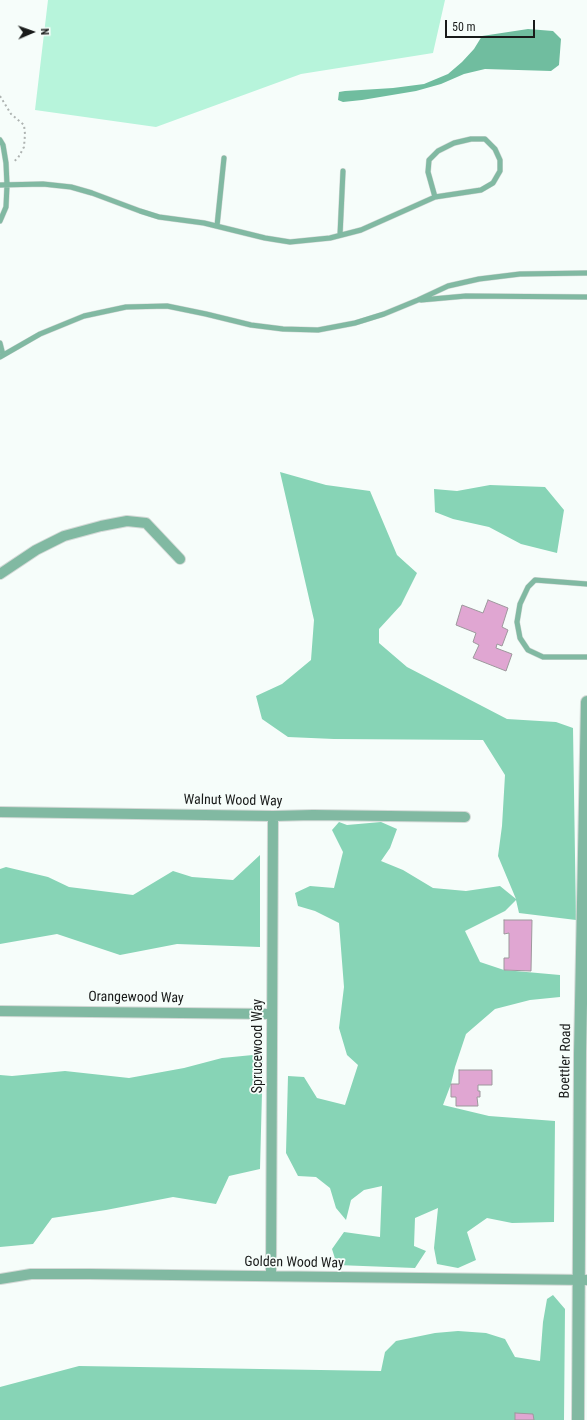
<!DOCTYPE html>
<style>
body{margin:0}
#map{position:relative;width:587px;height:1420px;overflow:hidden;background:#f6fdfa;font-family:"Roboto Condensed",sans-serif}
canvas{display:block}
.north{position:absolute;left:12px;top:12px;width:40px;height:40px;-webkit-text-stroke:3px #f6fdfa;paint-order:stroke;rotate:88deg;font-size:11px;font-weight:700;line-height:16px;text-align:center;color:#191b1a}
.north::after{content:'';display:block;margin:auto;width:14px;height:18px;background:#191b1a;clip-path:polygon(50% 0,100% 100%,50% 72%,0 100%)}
.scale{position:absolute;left:445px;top:20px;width:90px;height:18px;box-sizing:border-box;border:2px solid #191b1a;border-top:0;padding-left:5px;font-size:12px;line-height:14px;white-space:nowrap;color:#191b1a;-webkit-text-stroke:3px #f6fdfa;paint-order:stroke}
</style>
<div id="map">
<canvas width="587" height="1420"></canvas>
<div class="north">N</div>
<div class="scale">50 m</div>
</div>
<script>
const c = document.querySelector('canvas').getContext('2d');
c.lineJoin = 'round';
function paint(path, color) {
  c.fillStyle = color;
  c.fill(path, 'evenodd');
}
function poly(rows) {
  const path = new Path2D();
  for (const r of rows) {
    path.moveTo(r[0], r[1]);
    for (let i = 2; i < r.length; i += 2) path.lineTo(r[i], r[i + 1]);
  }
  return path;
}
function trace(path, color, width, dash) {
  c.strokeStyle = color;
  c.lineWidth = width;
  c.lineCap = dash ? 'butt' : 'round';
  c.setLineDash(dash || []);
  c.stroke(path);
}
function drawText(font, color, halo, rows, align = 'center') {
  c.font = font + ' "Roboto Condensed",sans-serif';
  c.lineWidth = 3.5;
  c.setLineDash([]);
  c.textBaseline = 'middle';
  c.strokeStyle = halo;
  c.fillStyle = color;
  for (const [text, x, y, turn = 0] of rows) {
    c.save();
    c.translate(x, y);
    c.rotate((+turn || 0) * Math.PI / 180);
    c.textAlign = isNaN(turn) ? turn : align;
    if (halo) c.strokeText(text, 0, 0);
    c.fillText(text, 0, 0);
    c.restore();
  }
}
paint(poly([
 [48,0,445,0,433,53,301,74,156,127,35,110]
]), '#b7f4db');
paint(poly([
 [280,472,326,485,370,491,397,555,417,573,401,605,379,629,379,643,407,667,507,719,556,722,573,728,576,920,519,913,516,900,505,911,465,931,480,962,504,970,560,975,560,997,530,1000,495,1009,466,1034,455,1067,451,1084,443,1105,489,1116,555,1121,554,1222,512,1223,487,1218,467,1232,476,1260,458,1268,437,1264,434,1248,438,1208,415,1218,414,1246,426,1251,415,1268,337,1265,332,1249,344,1232,380,1237,382,1186,364,1190,351,1200,346,1220,336,1208,330,1188,316,1177,298,1176,286,1153,288,1076,304,1077,317,1098,345,1105,358,1065,347,1055,339,1028,344,987,339,923,315,911,298,906,295,893,310,886,334,888,343,852,332,830,339,822,347,825,381,822,397,829,390,848,381,861,403,870,433,888,466,891,500,886,516,899,498,856,502,826,505,775,483,740,334,739,288,737,262,719,256,696,282,684,311,660,314,620],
 [490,485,545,487,564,510,557,553,521,544,489,527,453,519,435,512,434,489,457,491],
 [260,855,260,947,177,944,120,955,57,934,0,944,0,869,6,867,48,877,69,887,133,895,173,871,192,877,233,880],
 [263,1054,260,1169,229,1176,216,1204,173,1197,106,1210,52,1218,33,1244,0,1247,0,1075,12,1076,65,1071,129,1078,184,1068,222,1058],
 [553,1295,565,1309,564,1420,0,1420,0,1387,79,1366,381,1371,385,1352,396,1341,435,1333,458,1331,486,1333,505,1339,515,1357,540,1361,543,1322,547,1299]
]), '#87d4b6');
paint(poly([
 [528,29,553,31,561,39,559,65,551,71,485,69,464,74,441,84,416,91,362,100,343,102,338,100,339,92,345,91,393,88,424,84,448,74,462,62,474,49,482,36]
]), '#70bd9f');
const building = poly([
 [488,600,508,608,502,627,508,630,502,646,497,644,496,648,512,654,506,671,473,658,479,645,473,642,476,633,456,625,462,605,483,613,488,600],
 [504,920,532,920,531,971,504,970,504,958,509,958,509,933,504,934,504,920],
 [459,1070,492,1070,492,1085,478,1085,478,1091,480,1091,480,1097,477,1097,478,1106,456,1106,456,1097,451,1097,451,1084,459,1084,459,1070],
 [515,1413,533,1414,534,1420,515,1420,515,1413]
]);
paint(building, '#e0a6d2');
trace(building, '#9d989c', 1);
const service = poly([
 [0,140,3,145,6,163,7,185,6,207,0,221],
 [0,185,43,184,71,187,92,193,140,211,159,217,204,223,265,238,290,242,330,238,361,230,435,197,481,190,493,183,500,171,500,160,495,149,485,139,471,139,454,143,438,151,429,160,428,172,435,197],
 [217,226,224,158],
 [340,235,343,171],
 [421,300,466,296,587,297],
 [0,343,3,355],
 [0,357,40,334,84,316,126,307,167,306,206,314,251,325,283,329,318,330,355,323,384,314,418,300,448,286,479,279,520,274,587,273],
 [587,584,535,580,528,587,520,604,517,622,520,638,528,650,543,657,587,657]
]);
const minor = poly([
 [0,574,36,550,64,536,101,526,127,521,146,523,180,559],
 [0,812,273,816,313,815,465,817],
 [0,1011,272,1014],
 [271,1275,273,816],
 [0,1279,31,1274,89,1274,587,1280]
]);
const tertiary = poly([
 [578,1420,580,1053,587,702]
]);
trace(service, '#d3d9d6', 6);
trace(minor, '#d3d9d6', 12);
trace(tertiary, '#d3d9d6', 14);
trace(poly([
 [0,96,11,114,24,125,25,134,24,147,18,158,13,162]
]), '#aeb3b1', 2, [2, 3]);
trace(service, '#81b9a2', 5);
trace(minor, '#81b9a2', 10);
trace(tertiary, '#81b9a2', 12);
drawText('14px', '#191b1a', '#f6fdfa', [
 ["Walnut Wood Way",233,801,1],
 ["Orangewood Way",136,998,1],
 ["Sprucewood Way",258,1046,-90],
 ["Boettler Road",566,1061,-89],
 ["Golden Wood Way",294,1263,1]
]);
</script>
